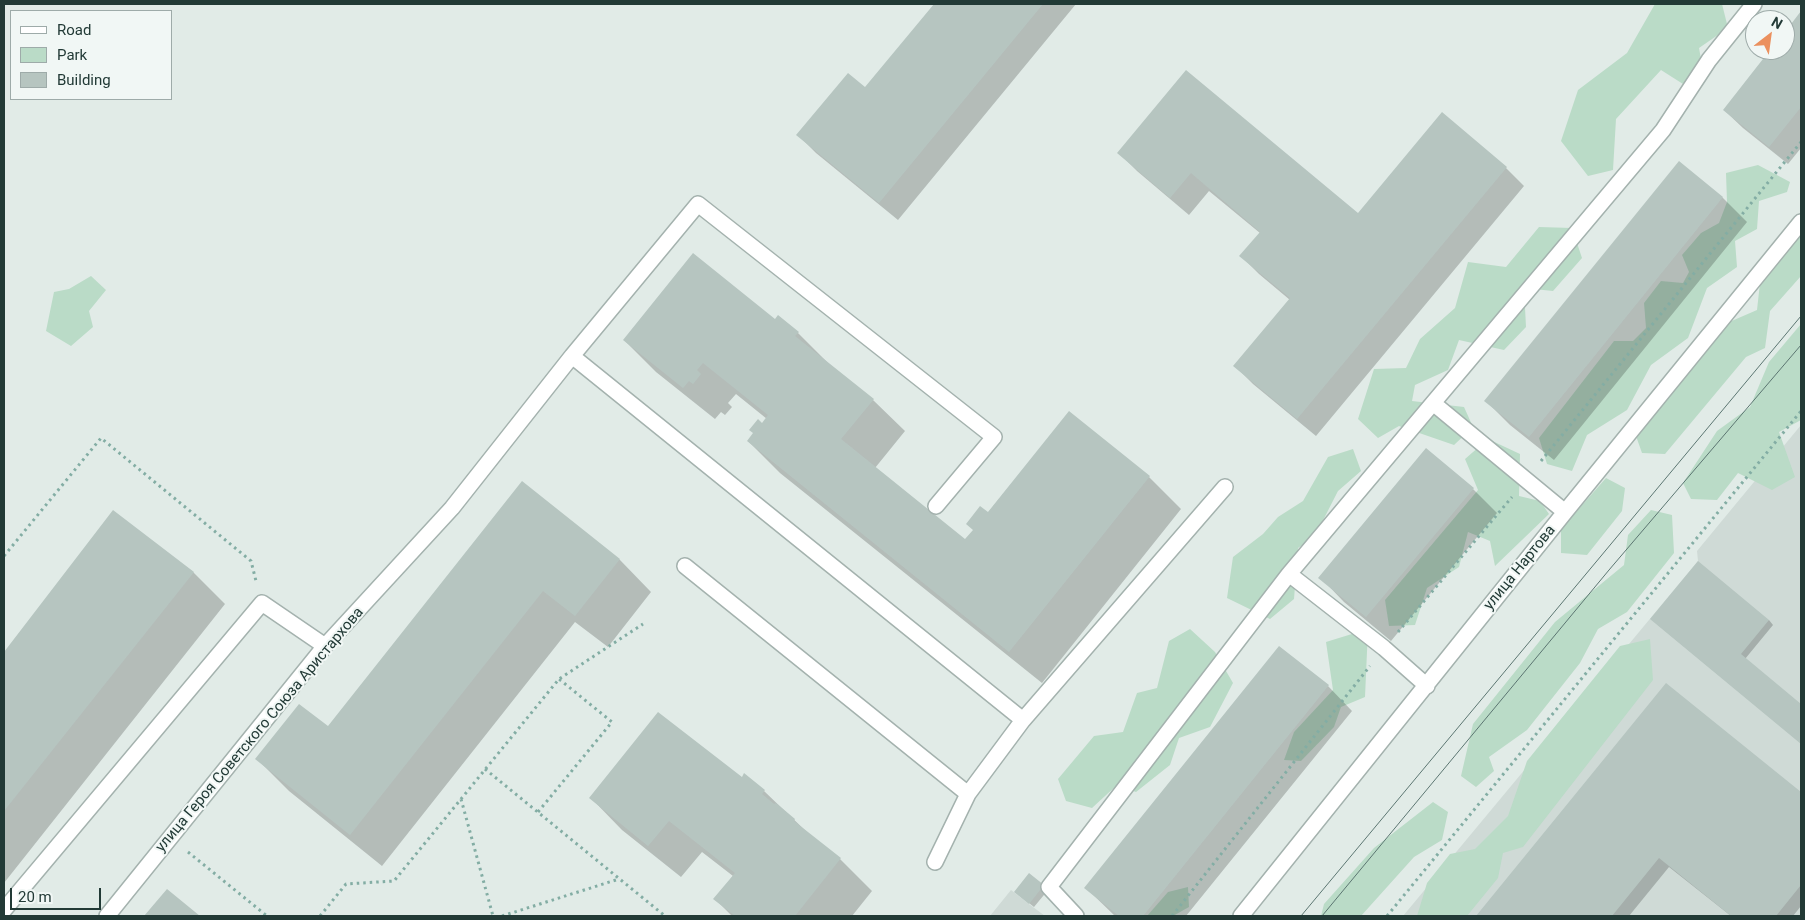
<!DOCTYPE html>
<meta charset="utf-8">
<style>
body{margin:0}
#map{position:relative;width:1805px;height:920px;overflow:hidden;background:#e1ebe7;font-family:Roboto,sans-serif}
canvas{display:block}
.frame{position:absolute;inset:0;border:5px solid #223a36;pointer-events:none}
.legend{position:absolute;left:10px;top:10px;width:162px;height:90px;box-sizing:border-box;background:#f1f7f5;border:1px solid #9eaba9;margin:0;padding:6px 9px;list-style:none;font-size:15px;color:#223a36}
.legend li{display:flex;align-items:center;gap:10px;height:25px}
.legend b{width:25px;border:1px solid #9eaba9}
.north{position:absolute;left:1745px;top:10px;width:50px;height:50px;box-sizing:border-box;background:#f1f7f5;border:1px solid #9eaba9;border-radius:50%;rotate:30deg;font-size:14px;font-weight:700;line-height:20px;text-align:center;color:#223a36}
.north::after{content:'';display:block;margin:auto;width:18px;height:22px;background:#eb905e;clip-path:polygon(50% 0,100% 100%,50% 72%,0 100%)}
.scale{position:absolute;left:10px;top:888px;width:91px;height:22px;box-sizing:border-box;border:2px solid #223a36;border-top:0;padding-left:6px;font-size:15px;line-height:18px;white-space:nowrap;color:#223a36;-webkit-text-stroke:4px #f1f7f5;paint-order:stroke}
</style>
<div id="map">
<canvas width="1805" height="920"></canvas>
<div class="frame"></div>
<ul class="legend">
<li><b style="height:6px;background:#fff"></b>Road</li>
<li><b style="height:14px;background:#badbc7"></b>Park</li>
<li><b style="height:14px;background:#b6c5c0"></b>Building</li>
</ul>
<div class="north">N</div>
<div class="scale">20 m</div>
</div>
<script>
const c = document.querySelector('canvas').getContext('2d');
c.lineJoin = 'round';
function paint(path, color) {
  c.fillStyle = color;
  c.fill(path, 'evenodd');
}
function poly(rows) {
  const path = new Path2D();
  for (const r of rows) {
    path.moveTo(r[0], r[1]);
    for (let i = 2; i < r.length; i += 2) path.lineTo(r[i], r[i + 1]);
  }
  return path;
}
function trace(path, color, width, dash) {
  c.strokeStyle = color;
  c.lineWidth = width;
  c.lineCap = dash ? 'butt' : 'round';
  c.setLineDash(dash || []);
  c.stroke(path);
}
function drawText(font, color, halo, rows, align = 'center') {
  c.font = font + ' Roboto,sans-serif';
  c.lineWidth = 4;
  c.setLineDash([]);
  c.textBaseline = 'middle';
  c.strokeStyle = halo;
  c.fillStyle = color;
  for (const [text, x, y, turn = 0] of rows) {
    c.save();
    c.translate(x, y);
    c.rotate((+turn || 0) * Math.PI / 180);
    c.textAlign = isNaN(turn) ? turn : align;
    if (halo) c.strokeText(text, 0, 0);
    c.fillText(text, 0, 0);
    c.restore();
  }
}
paint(poly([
 [1801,425,1801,916,1403,916,1698,561,1697,551],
 [1011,890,1029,904,1045,916,990,916]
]), '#cfdad6');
paint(poly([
 [1655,4,1722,4,1728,28,1699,48,1705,81,1694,91,1661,70,1616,119,1613,170,1588,176,1561,141,1578,90,1627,53],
 [1758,165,1790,182,1787,192,1759,201,1757,229,1735,241,1737,267,1707,288,1688,338,1651,365,1627,410,1587,435,1572,471,1547,464,1539,438,1614,341,1633,341,1646,328,1644,303,1661,281,1683,283,1689,272,1682,255,1701,233,1719,223,1727,202,1726,173],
 [1539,227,1572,228,1582,258,1553,291,1524,288,1526,327,1504,350,1459,340,1448,370,1415,385,1412,401,1464,407,1473,427,1454,445,1399,426,1378,438,1358,419,1374,369,1406,368,1420,339,1455,308,1468,262,1506,267],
 [1801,236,1801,276,1770,311,1765,348,1746,357,1665,454,1642,453,1636,436,1727,323,1757,310,1760,283,1787,245],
 [91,276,106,290,89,311,93,327,71,346,46,331,54,292,69,289],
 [1801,324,1801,420,1779,432,1795,477,1772,490,1738,473,1717,500,1691,499,1683,483,1717,431,1750,407,1769,362],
 [1488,439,1520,454,1519,496,1540,501,1549,514,1495,566,1490,541,1468,532,1459,567,1427,588,1415,625,1389,626,1385,600,1478,490,1465,459],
 [1353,449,1361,471,1338,491,1315,536,1298,548,1294,599,1270,619,1227,598,1233,557,1263,534,1278,517,1303,501,1328,457],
 [1606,478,1625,488,1622,511,1587,555,1561,553,1561,529],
 [1651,510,1672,515,1674,553,1627,612,1598,629,1580,663,1527,730,1489,757,1494,771,1476,787,1461,776,1473,724,1555,622,1624,565,1628,535],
 [1190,629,1215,652,1233,683,1210,727,1179,738,1170,765,1136,792,1117,785,1092,808,1066,801,1058,779,1094,736,1123,732,1137,693,1157,688,1169,641],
 [1368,629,1365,697,1341,707,1334,727,1301,761,1284,760,1294,732,1333,690,1326,642],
 [1650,639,1653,680,1523,847,1503,853,1498,878,1467,916,1417,916,1427,883,1450,854,1475,849,1508,816,1527,761,1620,646],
 [1433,802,1448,812,1442,840,1414,857,1361,916,1321,916,1324,904,1374,848],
 [1188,887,1189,907,1173,916,1147,916,1168,892]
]), '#badbc7');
paint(poly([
 [936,4,1076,4,898,220,816,153,798,135,866,89],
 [1801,13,1801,148,1788,164,1743,128,1724,110,1772,50,1785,50,1785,34],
 [1442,114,1506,168,1524,186,1316,436,1253,384,1235,366,1290,300,1259,274,1241,256,1260,233,1209,191,1189,215,1137,171,1119,153,1358,215],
 [1679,162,1723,198,1747,222,1554,460,1510,425,1486,401],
 [775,321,798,333,830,365,873,400,905,431,875,468,965,541,1069,413,1149,477,1181,509,1042,683,780,473,748,441,767,419,736,394,728,403,732,407,725,415,721,412,715,419,656,372,624,340],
 [522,483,620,560,651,592,608,647,575,622,382,866,289,791,257,759,328,728],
 [1473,489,1497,513,1391,641,1344,602,1320,577],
 [114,512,193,572,225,604,4,883,4,654],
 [1769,620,1773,625,1745,659,1801,705,1801,743,1657,624],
 [1279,648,1328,686,1352,711,1186,916,1115,916,1086,888],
 [1666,685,1801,794,1801,906,1793,916,1731,916,1669,867,1629,916,1478,916],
 [745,775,764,791,810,835,840,859,872,891,852,916,732,916,715,899,733,876,702,852,681,877,622,830,591,798,742,778],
 [1029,875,1048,890,1034,907,1020,896],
 [167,891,198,916,146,916]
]), '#0003');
paint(poly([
 [934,4,1043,4,879,203,796,135,848,73,865,87],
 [1801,11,1801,107,1769,147,1723,110,1770,50,1785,50,1785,32],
 [1186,70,1358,213,1442,112,1507,167,1297,419,1233,366,1290,298,1239,256,1260,232,1191,173,1170,198,1117,153],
 [1679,161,1723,197,1529,437,1484,401],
 [693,253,775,319,778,315,799,332,795,336,874,399,841,439,965,539,973,530,966,524,980,506,988,512,1069,411,1150,476,1009,652,747,441,753,433,749,430,758,419,762,423,768,415,703,363,697,370,701,374,693,384,689,381,683,388,623,340],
 [1426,448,1474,488,1366,617,1318,578],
 [522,481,620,559,575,616,543,591,350,835,255,759,299,704,328,726],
 [113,510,194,572,4,811,4,652],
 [1698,561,1769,620,1741,654,1801,704,1801,744,1650,619],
 [1279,646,1329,685,1143,916,1119,916,1084,888],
 [1666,683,1801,792,1801,885,1776,916,1731,916,1659,858,1612,916,1476,916],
 [658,712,742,777,744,773,765,790,762,794,774,804,776,803,795,819,794,821,841,858,795,916,735,916,713,899,735,873,669,821,648,846,589,798],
 [1029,873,1044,885,1029,904,1014,892],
 [167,889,200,916,144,916]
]), '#b6c5c0');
const minor = poly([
 [572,356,698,204,994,437,936,506],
 [1433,403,1565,512],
 [685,566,968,794],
 [1289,574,1384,648,1427,686],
 [935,862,968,794,1023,720],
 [4,910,262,603,325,646],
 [107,916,325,646,452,508,572,356,1023,720,1225,487],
 [1076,916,1049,887,1289,574,1663,130,1709,60,1754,4],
 [1241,916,1565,512,1801,222]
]);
trace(minor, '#a4b2ae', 18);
trace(poly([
 [1541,461,1801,142],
 [4,556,101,438,251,561,256,581],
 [1398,632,1512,497],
 [485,769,665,916],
 [461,799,493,916],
 [538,812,612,722,559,679],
 [188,852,267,916],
 [320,916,346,884,394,881,559,679,643,624],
 [502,916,619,879],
 [1172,916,1370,666],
 [1387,916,1801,411]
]), '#83ada4', 3, [2.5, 4]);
trace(minor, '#fff', 15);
trace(poly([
 [1301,916,1801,316],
 [1322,916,1609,570,1801,345]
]), '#5c7672', 1);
drawText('15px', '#223a36', '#f1f7f5', [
 ["улица Нартова",1520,568,-51],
 ["улица Героя Советского Союза Аристархова",260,730,-50]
]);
</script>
